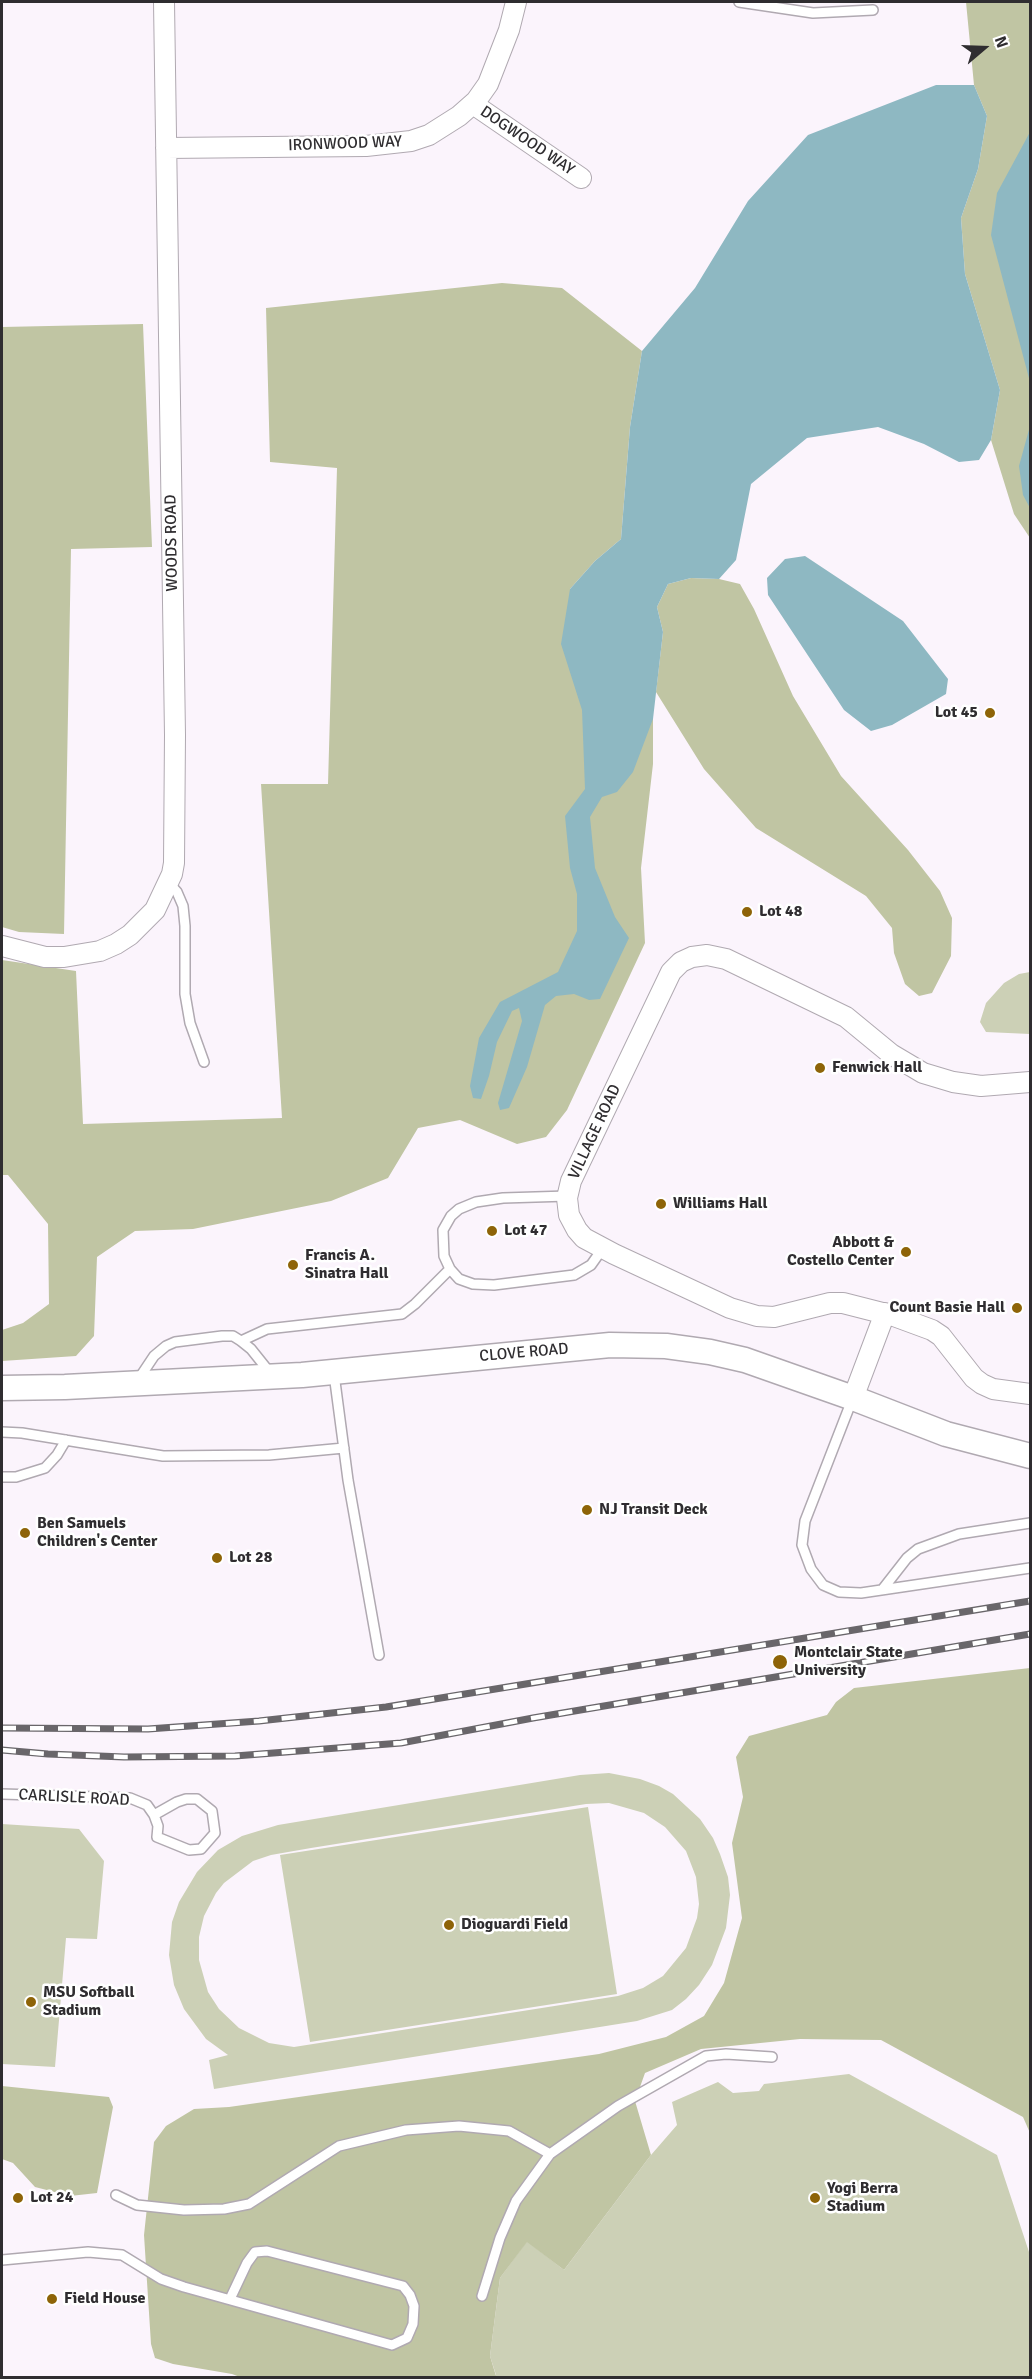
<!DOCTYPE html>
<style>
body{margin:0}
#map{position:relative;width:1032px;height:2379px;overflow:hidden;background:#fbf4fc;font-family:Signika,sans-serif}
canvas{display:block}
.frame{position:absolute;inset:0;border:3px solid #2f2d30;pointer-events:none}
.north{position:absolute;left:954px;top:18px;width:60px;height:60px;-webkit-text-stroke:4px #fff;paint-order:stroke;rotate:71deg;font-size:16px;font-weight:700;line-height:24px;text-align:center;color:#2f2d30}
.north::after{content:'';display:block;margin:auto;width:21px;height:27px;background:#2f2d30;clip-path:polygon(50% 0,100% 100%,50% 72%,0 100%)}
</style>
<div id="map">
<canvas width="1032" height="2379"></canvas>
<div class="frame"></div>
<div class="north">N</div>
</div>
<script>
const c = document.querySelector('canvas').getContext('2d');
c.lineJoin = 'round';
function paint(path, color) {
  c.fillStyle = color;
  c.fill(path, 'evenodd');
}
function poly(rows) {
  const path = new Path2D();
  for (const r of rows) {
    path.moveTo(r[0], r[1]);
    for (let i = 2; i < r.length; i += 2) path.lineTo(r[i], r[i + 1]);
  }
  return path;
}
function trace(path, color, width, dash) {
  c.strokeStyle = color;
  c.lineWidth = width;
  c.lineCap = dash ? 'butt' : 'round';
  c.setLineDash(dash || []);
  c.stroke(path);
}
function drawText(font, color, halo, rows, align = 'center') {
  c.font = font + ' Signika,sans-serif';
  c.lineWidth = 5;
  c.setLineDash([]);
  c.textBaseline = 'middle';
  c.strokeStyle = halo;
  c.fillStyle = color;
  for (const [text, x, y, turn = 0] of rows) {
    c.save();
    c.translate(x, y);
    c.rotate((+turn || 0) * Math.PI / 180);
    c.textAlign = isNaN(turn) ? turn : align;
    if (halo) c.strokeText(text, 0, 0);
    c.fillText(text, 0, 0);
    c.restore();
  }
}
paint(poly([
 [1030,972,1030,1034,986,1032,980,1022,986,1003,1004,983,1019,974],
 [609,1773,640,1779,659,1786,673,1794,700,1819,713,1838,720,1854,728,1877,730,1895,726,1928,712,1965,699,1985,686,1999,672,2010,637,2021,214,2089,209,2060,228,2055,206,2039,184,2009,174,1985,169,1955,172,1922,179,1902,197,1872,218,1850,242,1836,278,1825,580,1775],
 [609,1803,644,1813,665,1827,686,1851,696,1877,699,1904,697,1918,686,1948,663,1976,643,1988,618,1996,294,2047,269,2043,239,2028,219,2009,208,1992,199,1960,199,1937,204,1916,216,1893,224,1883,253,1861,271,1855,311,1848,586,1804],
 [588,1807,617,1994,310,2042,280,1855],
 [2,1824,79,1829,104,1861,97,1939,66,1938,55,2067,2,2064],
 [849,2074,997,2155,1030,2255,1030,2377,492,2378,496,2375,490,2356,500,2278,527,2241,564,2270,651,2155,677,2125,672,2102,718,2082,733,2093,759,2091,764,2084]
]), '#ccd0b6');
paint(poly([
 [966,2,1030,2,1030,538,1014,514,991,440,1000,390,965,274,961,218,978,169,987,116,974,85],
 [502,283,562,288,642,351,630,427,621,539,595,561,570,589,653,719,653,764,641,868,645,943,567,1110,546,1137,517,1144,460,1120,418,1128,388,1178,331,1201,193,1229,135,1231,97,1257,94,1336,76,1356,2,1361,2,1330,23,1323,49,1304,48,1224,8,1175,2,1175,2,960,76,971,83,1124,282,1118,261,784,328,784,337,468,270,462,266,308],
 [143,324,152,547,71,549,64,934,19,932,2,927,2,327],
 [691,578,719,579,740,584,754,609,793,696,841,776,908,850,940,891,952,918,951,956,932,993,919,996,905,984,894,953,892,928,866,896,756,828,704,769,656,692,663,632,657,607,668,584],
 [1030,1668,1030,2133,1023,2117,881,2040,800,2039,701,2049,645,2073,635,2101,651,2155,564,2270,527,2242,500,2278,490,2356,496,2376,491,2378,240,2377,232,2374,173,2364,155,2358,151,2344,144,2235,154,2142,166,2126,194,2109,229,2107,599,2054,666,2037,704,2016,724,1983,742,1918,732,1843,743,1797,736,1757,749,1736,827,1715,836,1702,854,1688],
 [2,2086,109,2097,113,2107,97,2193,70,2196,35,2187,13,2163,2,2159]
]), '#c0c5a3');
paint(poly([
 [936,85,974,85,987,116,978,169,961,218,965,274,1000,390,991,440,979,460,959,462,924,444,878,427,807,438,751,484,736,560,719,579,691,578,668,584,657,607,663,632,653,719,633,772,617,792,602,797,590,817,595,868,615,917,629,938,600,999,589,1000,574,994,556,996,545,1005,527,1067,509,1108,500,1110,498,1103,522,1021,519,1008,512,1011,497,1042,489,1076,481,1099,473,1098,470,1086,479,1038,500,1002,558,972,577,931,577,894,570,868,565,816,585,789,582,710,561,644,570,589,595,561,621,539,630,427,642,351,695,288,748,201,808,135],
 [1030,132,1030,382,991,235,997,193],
 [1030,426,1030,508,1023,495,1019,466],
 [805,556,903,621,948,679,946,694,892,725,871,731,844,710,768,595,767,578,785,559]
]), '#8eb8c2');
const service = poly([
 [739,2,813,13,873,10],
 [169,883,177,892,183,906,185,926,185,994,190,1023,204,1062],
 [568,1196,503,1198,476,1202,459,1209,451,1216,443,1230,444,1256,450,1269,459,1279,473,1284,494,1285,574,1275,591,1265,603,1248],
 [241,1341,267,1329,402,1314,415,1304,450,1269],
 [334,1374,348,1480,379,1655],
 [138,1380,154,1356,166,1346,175,1342,222,1336,233,1336,241,1341,251,1349,271,1374],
 [852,1400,805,1521,802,1545,811,1569,823,1585,839,1592,861,1593,1030,1568],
 [2,1432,22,1433,163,1456,269,1455,344,1448],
 [2,1477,16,1477,45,1468,57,1455,66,1440],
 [882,1590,907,1558,918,1549,959,1534,1030,1523],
 [2,1794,130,1798,147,1805,154,1815,158,1826,157,1837,189,1850,201,1849,215,1833,212,1811,197,1799,186,1799,177,1802,154,1815],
 [116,2195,137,2205,184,2210,224,2209,249,2204,339,2146,406,2130,459,2126,509,2131,550,2154,618,2106,706,2056,726,2054,772,2057],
 [2,2260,88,2252,122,2255,161,2279,184,2287,392,2345,407,2338,413,2324,414,2306,410,2295,403,2286,267,2251,255,2252,247,2263,230,2299],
 [482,2296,500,2238,516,2201,550,2154]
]);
const minor = poly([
 [473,104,581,178],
 [166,148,366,146,411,141,429,135,459,116,476,101,488,84,509,30,516,2],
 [2,946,45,957,64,957,100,951,116,944,130,935,155,910,172,874,174,863,175,735,164,2],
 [1030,1082,981,1086,953,1082,923,1073,891,1054,846,1017,726,959,707,955,692,957,681,962,671,972,571,1181,567,1198,569,1215,577,1230,584,1238,614,1254,730,1308,757,1316,774,1317,830,1303,843,1303,894,1316,932,1330,941,1336,974,1378,982,1384,993,1389,1030,1394],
 [853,1398,885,1313]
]);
const tertiary = poly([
 [2,1388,65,1387,302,1375,610,1345,666,1346,710,1352,745,1360,853,1398,946,1434,1030,1456]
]);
trace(service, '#b0a9b1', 12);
trace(minor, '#b0a9b1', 22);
trace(tertiary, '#b0a9b1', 27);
trace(service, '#fff', 9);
trace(minor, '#fff', 20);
trace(tertiary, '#fff', 24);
const rail = poly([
 [2,1728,148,1729,259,1721,386,1707,1030,1601],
 [2,1750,48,1754,124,1757,235,1756,401,1743,533,1718,1030,1634]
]);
trace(rail, '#69666a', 7);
trace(rail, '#fff', 4.5, [14]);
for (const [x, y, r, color] of [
 [990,713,6,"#8e6408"],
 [747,912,6,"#8e6408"],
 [820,1068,6,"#8e6408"],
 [661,1204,6,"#8e6408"],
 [492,1231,6,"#8e6408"],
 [906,1252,6,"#8e6408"],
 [293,1265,6,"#8e6408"],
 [1017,1308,6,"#8e6408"],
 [587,1510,6,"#8e6408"],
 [25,1533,6,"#8e6408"],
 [217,1558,6,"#8e6408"],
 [780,1662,8,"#8e6408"],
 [449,1925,6,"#8e6408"],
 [31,2002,6,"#8e6408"],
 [18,2198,6,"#8e6408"],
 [815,2198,6,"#8e6408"],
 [52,2299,6,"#8e6408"]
]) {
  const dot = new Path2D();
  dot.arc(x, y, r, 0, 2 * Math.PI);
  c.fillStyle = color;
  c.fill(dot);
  trace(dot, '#fff', 2);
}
drawText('16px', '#2f2d30', '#fff', [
 ["DOGWOOD WAY",527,141,34],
 ["IRONWOOD WAY",345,144,-2],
 ["WOODS ROAD",172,543,-91],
 ["VILLAGE ROAD",595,1132,-65],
 ["CLOVE ROAD",524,1353,-5],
 ["CARLISLE ROAD",74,1798,3]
]);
drawText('bold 16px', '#2f2d30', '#fff', [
 ["Lot 45",978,713,"right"],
 ["Lot 48",759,912],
 ["Fenwick Hall",832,1068],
 ["Williams Hall",673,1204],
 ["Lot 47",504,1231],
 ["Abbott &",894,1243,"right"],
 ["Costello Center",894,1261,"right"],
 ["Francis A.",305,1256],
 ["Sinatra Hall",305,1274],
 ["Count Basie Hall",1005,1308,"right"],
 ["NJ Transit Deck",599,1510],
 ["Ben Samuels",37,1524],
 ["Children's Center",37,1542],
 ["Lot 28",229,1558],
 ["Montclair State",794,1653],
 ["University",794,1671],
 ["Dioguardi Field",461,1925],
 ["MSU Softball",43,1993],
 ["Stadium",43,2011],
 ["Yogi Berra",827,2189],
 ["Stadium",827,2207],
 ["Lot 24",30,2198],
 ["Field House",64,2299]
], 'left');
</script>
